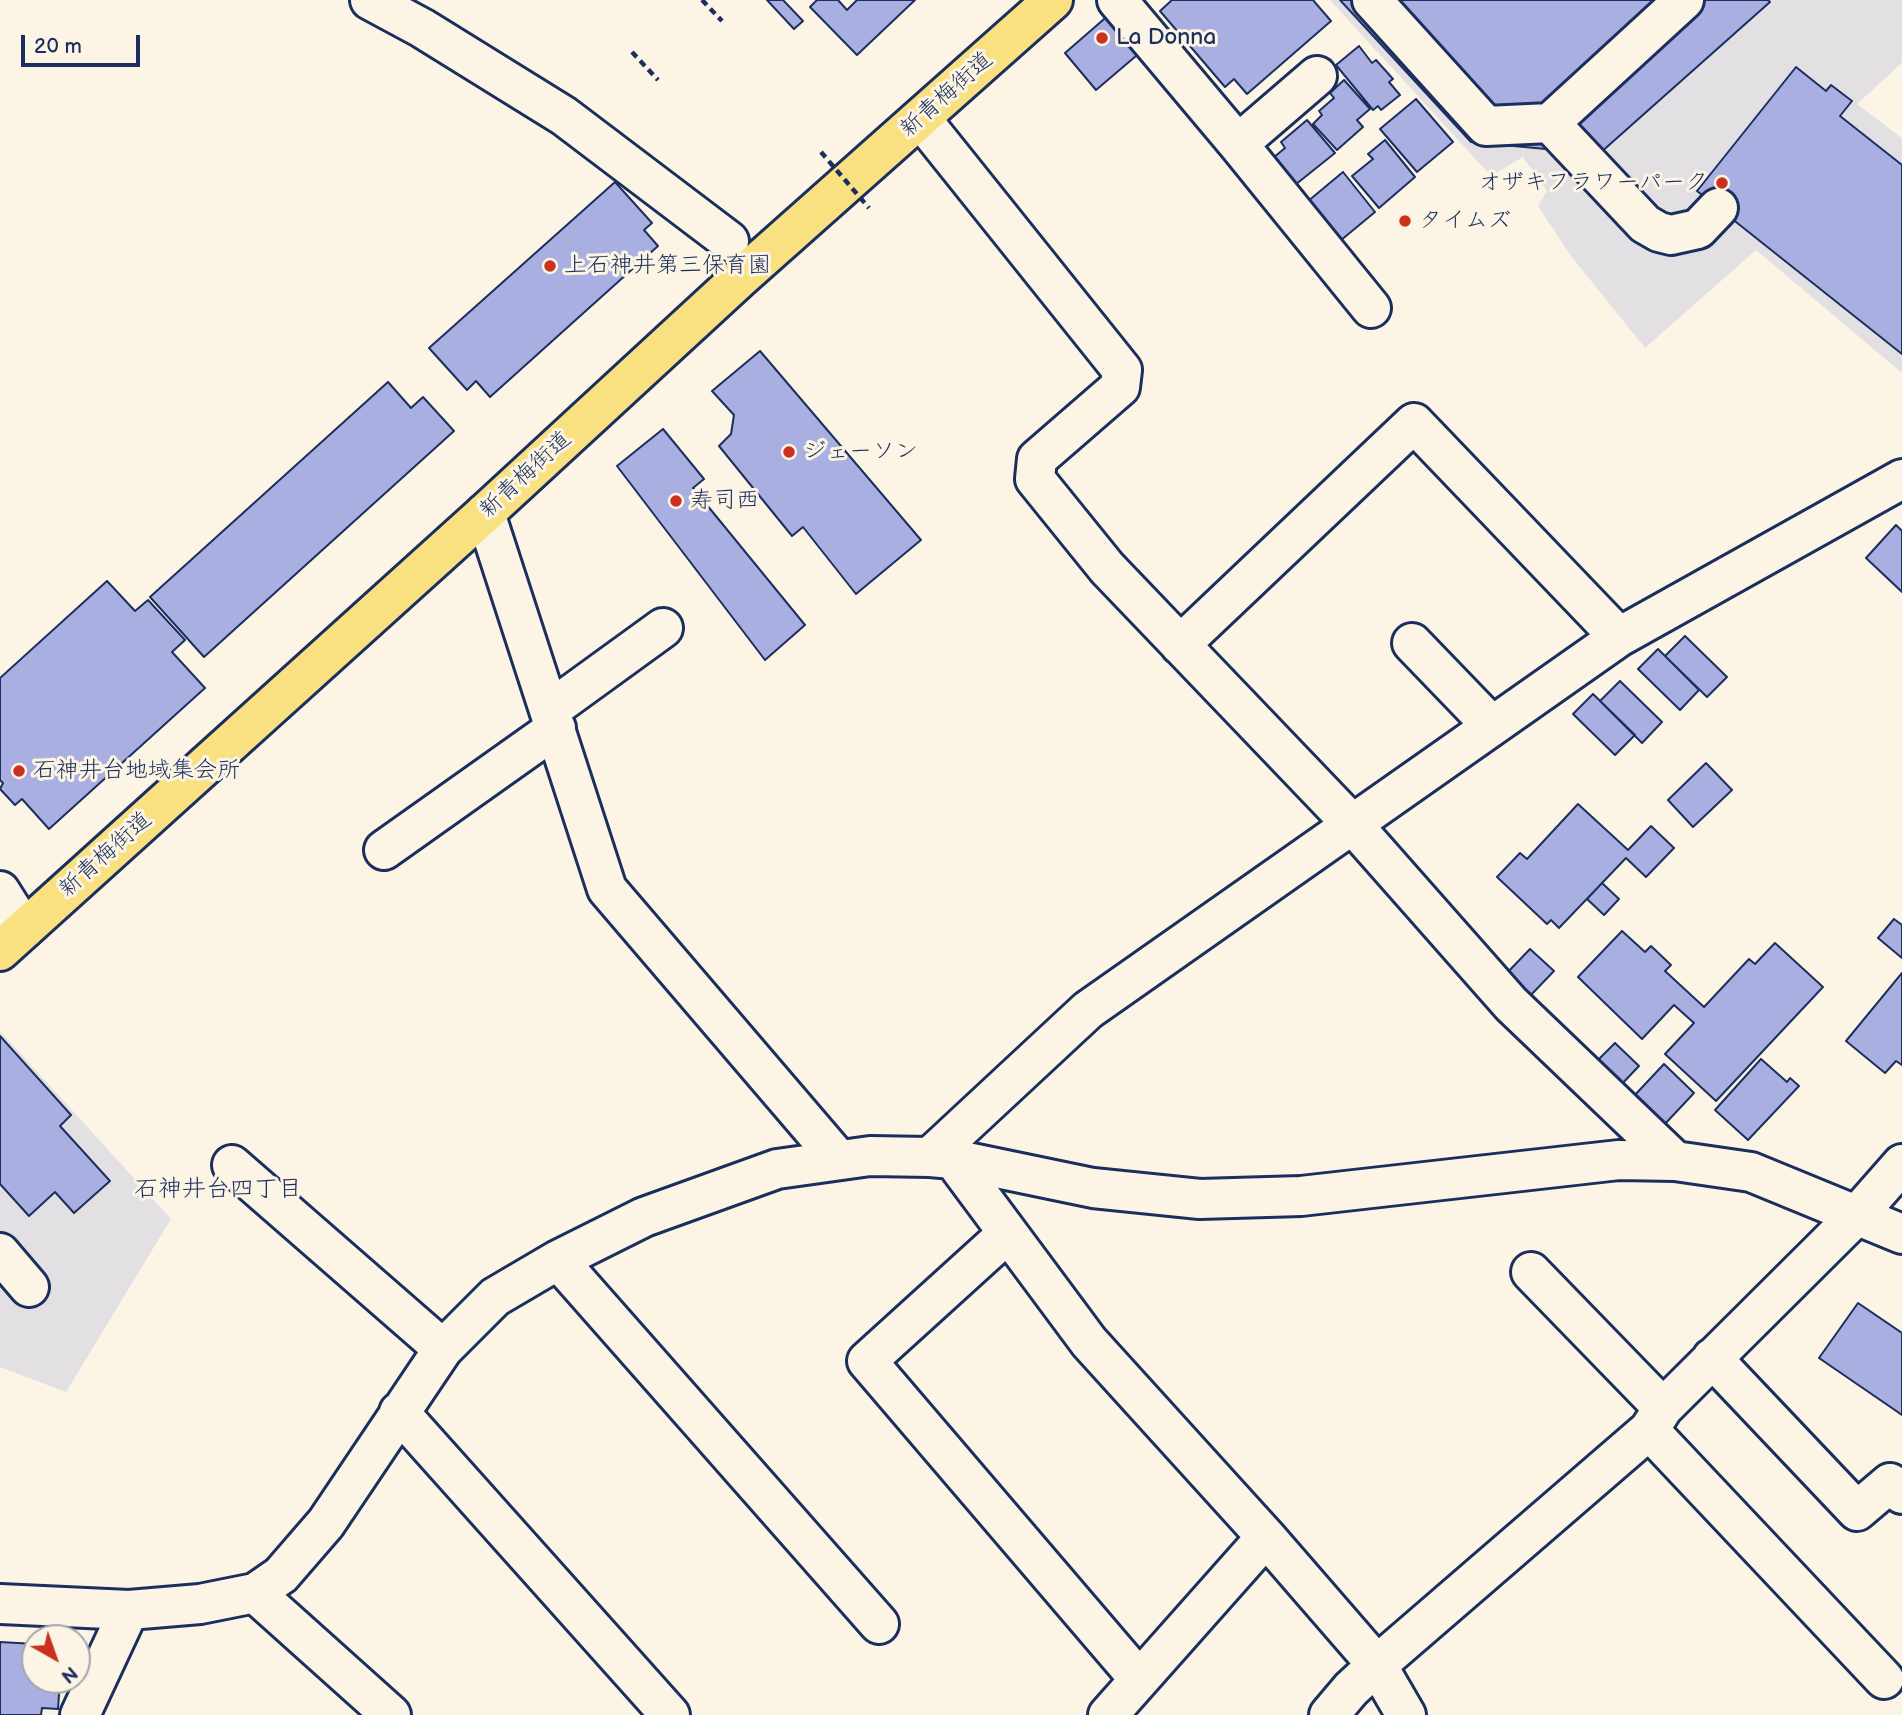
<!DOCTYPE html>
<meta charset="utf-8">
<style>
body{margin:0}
#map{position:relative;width:1902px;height:1715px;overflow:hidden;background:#fcf5e5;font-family:"Balsamiq Sans",sans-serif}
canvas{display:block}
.north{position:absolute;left:21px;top:1624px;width:70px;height:70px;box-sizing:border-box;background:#fcf5e5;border:2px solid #a2a6af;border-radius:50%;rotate:140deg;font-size:19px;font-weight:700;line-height:28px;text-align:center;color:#1b2f5e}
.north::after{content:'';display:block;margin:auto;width:24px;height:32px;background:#c8321e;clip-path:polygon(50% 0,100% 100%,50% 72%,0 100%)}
.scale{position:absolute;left:21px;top:35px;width:119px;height:32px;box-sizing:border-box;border:4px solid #1b2f5e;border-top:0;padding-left:9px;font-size:21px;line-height:24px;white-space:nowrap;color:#1b2f5e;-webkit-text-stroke:5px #fcf5e5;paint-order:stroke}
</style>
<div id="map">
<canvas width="1902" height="1715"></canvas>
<div class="north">N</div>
<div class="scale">20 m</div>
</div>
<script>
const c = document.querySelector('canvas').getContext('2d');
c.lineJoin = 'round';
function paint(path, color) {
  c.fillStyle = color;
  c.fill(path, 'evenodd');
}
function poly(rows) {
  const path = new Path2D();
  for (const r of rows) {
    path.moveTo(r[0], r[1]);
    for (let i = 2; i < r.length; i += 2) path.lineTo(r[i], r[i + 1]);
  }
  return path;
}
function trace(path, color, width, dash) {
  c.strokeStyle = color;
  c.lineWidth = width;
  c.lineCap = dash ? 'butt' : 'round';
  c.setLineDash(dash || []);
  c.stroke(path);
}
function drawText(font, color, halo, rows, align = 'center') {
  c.font = font + ' "Balsamiq Sans","Klee One",sans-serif';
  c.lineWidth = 6;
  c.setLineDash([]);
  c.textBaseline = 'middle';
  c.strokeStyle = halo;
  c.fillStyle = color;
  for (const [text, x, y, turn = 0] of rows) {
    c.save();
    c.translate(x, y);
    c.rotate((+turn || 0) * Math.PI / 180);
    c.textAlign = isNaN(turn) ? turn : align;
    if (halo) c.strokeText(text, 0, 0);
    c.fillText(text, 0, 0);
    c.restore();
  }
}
paint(poly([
 [1330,0,1902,0,1902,63,1857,104,1902,138,1902,373,1756,250,1645,348,1571,256,1538,206,1547,191,1523,157,1491,176],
 [0,1031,171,1219,66,1392,0,1367]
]), '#e3e0e4');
const building = poly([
 [767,0,783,0,803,21,794,29,767,0],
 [817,0,838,0,847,10,857,0,915,0,857,55,810,7,817,0],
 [1172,0,1313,0,1331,21,1247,94,1234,79,1225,87,1160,11,1172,0],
 [1340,0,1768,0,1770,2,1599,154,1471,142,1340,0],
 [1111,13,1143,50,1096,90,1065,53,1111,13],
 [1359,46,1372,63,1376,60,1393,79,1389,82,1400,95,1381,110,1378,106,1373,110,1336,65,1359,46],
 [1796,67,1826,91,1831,85,1852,101,1840,116,1902,165,1902,354,1697,191,1796,67],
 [1344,80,1370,109,1357,120,1363,127,1337,150,1313,124,1322,115,1319,111,1334,98,1330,93,1344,80],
 [1416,99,1453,142,1417,172,1380,129,1416,99],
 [1307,120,1335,153,1295,185,1273,158,1285,148,1281,142,1307,120],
 [1385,140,1415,177,1379,208,1352,176,1373,159,1368,154,1385,140],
 [1343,172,1375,212,1340,241,1307,202,1343,172],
 [615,182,652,223,644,230,658,246,490,397,476,381,467,390,429,348,615,182],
 [760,351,921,540,856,594,803,527,792,536,719,446,731,434,734,415,712,391,760,351],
 [388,382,411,408,423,397,454,431,204,657,150,597,388,382],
 [663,429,704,479,693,488,805,625,765,660,617,466,663,429],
 [1896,525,1902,531,1902,592,1866,558,1896,525],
 [107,581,135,611,148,600,185,640,172,652,205,688,49,829,22,799,15,805,0,789,3,783,0,780,0,678,107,581],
 [1685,636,1727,677,1707,697,1665,656,1685,636],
 [1658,649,1699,690,1680,710,1638,669,1658,649],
 [1620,681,1662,722,1642,743,1600,701,1620,681],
 [1593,694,1635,735,1615,755,1573,714,1593,694],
 [1706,763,1732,790,1693,827,1668,800,1706,763],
 [1578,804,1628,850,1651,826,1674,848,1646,877,1626,858,1559,928,1551,920,1547,924,1497,877,1520,853,1527,859,1578,804],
 [1602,883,1619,899,1604,915,1587,899,1602,883],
 [1894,919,1902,925,1902,958,1878,938,1894,919],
 [1622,931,1645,952,1651,946,1671,965,1665,971,1704,1007,1749,959,1755,964,1775,943,1823,987,1716,1101,1665,1054,1694,1023,1674,1005,1642,1039,1578,977,1622,931],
 [1530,949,1554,971,1529,997,1505,975,1530,949],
 [1902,973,1902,1065,1896,1061,1885,1073,1846,1041,1902,973],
 [0,1036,71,1115,60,1126,110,1181,74,1213,55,1192,29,1216,0,1184,0,1036],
 [1615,1043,1639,1066,1620,1086,1596,1062,1615,1043],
 [1761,1059,1787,1082,1790,1078,1799,1086,1748,1140,1715,1110,1761,1059],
 [1664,1064,1694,1093,1663,1126,1633,1097,1664,1064],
 [1858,1303,1902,1333,1902,1415,1819,1358,1858,1303],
 [0,1642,35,1644,35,1680,60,1680,58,1709,42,1708,41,1715,0,1715,0,1642]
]);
paint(building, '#a9b0e1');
trace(building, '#1b2f5e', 2);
const minor = poly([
 [370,0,422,28,564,116,729,241],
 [1117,0,1238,144,1371,308],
 [1372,0,1486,126,1550,123,1684,0],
 [921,119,1122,370,1120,387,1037,459,1035,479,1107,568,1353,825,1511,1004,1675,1161],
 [1550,123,1645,224,1659,232,1671,235,1698,229,1718,208],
 [1238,144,1317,76],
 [485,513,607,889,839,1160],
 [1412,643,1492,726],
 [1180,645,1414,423,1619,637],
 [550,710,663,628],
 [384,850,556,728],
 [0,891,24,929],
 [930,1157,1088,1010,1619,637,1902,479],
 [953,1159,1089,1342,1266,1537,1377,1665,1406,1715],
 [232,1165,443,1349],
 [1008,1233,867,1361,1139,1679],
 [0,1253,29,1287],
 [558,1260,879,1624],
 [1531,1272,1663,1408],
 [1712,1358,1857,1511,1890,1483,1902,1494],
 [399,1412,670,1715],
 [1649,1430,1884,1679],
 [255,1593,391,1715],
 [0,1604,129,1610,200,1604,255,1593,281,1575,326,1523,443,1349,495,1297,558,1260,644,1217,777,1169,870,1156,930,1157,953,1159,1093,1188,1200,1199,1301,1196,1619,1160,1675,1161,1751,1172,1902,1234],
 [80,1715,129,1610],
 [1108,1715,1266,1537],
 [1329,1715,1351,1689,1377,1665,1649,1430,1663,1408,1858,1214,1902,1164]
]);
const major = poly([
 [0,951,485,513,740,278,1053,0]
]);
trace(minor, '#1b2f5e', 44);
trace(major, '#1b2f5e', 44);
trace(poly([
 [702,0,722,21],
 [632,52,658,80]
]), '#1b2f5e', 4.5, [7, 5]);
trace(minor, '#fcf5e5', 38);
trace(major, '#f9e181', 38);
trace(poly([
 [821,152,869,208]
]), '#1b2f5e', 4.5, [7, 5]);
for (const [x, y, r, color] of [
 [1102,38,7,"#c8321e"],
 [1722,183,7,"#c8321e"],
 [1405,221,7,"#c8321e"],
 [550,266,7,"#c8321e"],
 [789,452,7,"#c8321e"],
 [676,501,7,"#c8321e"],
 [19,771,7,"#c8321e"]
]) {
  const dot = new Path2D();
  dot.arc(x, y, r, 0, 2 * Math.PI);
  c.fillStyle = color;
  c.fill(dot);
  trace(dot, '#fcf5e5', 2.5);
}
drawText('23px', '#1b2f5e', '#fcf5e5', [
 ["La Donna",1116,38],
 ["オザキフラワーパーク",1708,183,"right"],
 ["タイムズ",1419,221],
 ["上石神井第三保育園",564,266],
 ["ジェーソン",803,452],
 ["寿司西",690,501],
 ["石神井台地域集会所",33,771]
], 'left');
drawText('23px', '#1b2f5e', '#fcf5e5', [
 ["新青梅街道",947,95,-42],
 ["新青梅街道",526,475,-43],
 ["新青梅街道",106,855,-42]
]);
drawText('24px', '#1b2f5e', '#fcf5e5', [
 ["石神井台四丁目",218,1190]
]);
</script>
